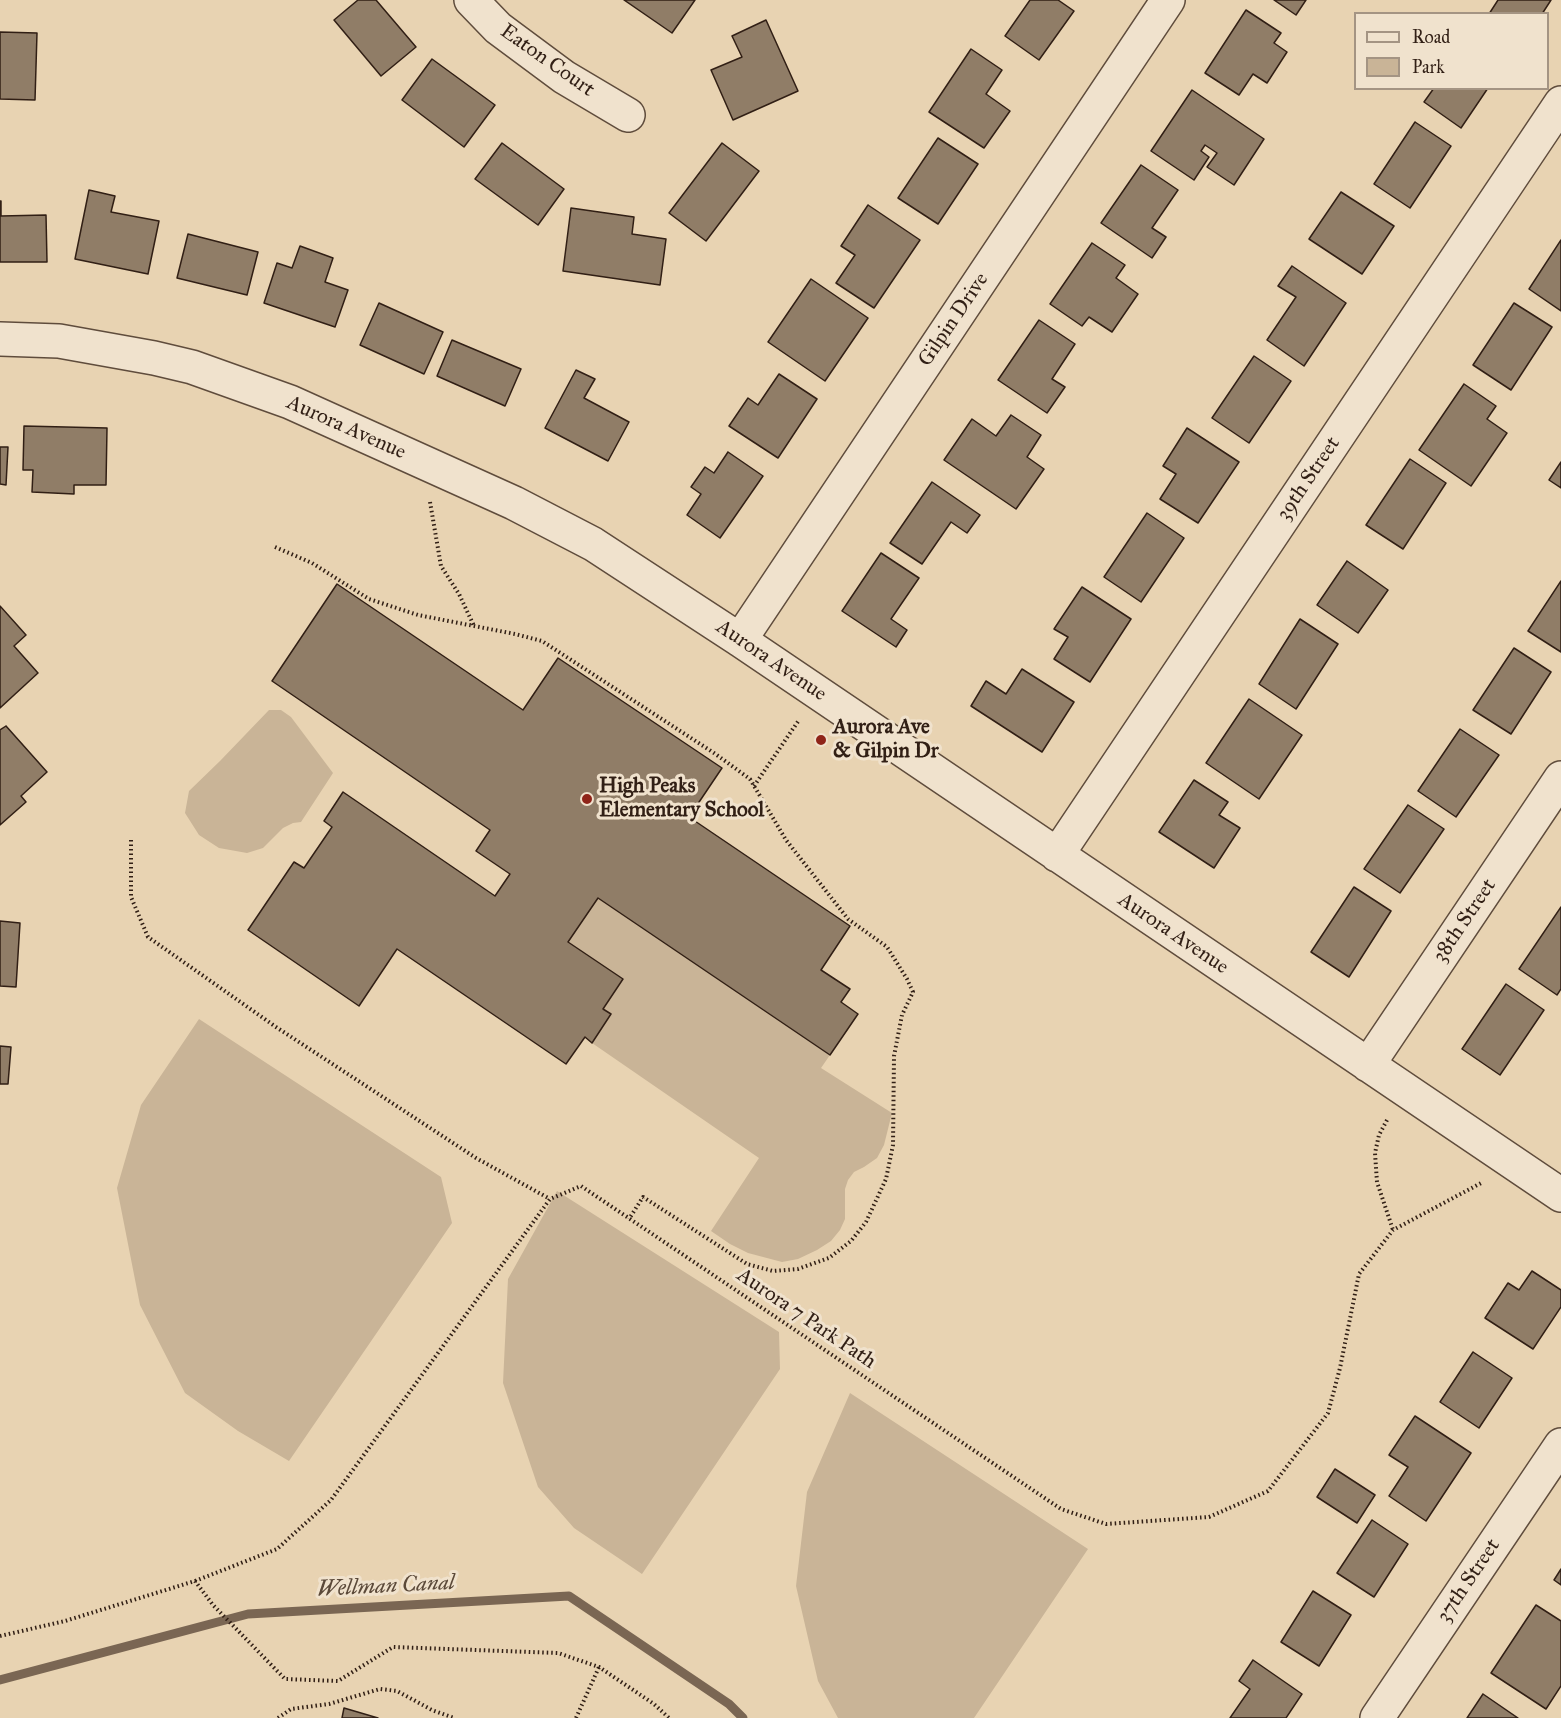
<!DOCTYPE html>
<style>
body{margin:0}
#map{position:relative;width:1561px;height:1718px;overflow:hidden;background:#e8d3b2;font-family:"IM FELL Great Primer",serif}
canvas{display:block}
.legend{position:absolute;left:1354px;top:12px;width:195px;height:78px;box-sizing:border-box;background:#f0e2cd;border:2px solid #a49483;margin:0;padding:8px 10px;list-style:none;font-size:18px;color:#311f15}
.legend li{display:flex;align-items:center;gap:12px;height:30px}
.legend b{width:30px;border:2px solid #a49483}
</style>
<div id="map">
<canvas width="1561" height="1718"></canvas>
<ul class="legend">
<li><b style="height:8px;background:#f0e2cd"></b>Road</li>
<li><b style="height:16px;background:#c9b497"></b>Park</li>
</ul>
</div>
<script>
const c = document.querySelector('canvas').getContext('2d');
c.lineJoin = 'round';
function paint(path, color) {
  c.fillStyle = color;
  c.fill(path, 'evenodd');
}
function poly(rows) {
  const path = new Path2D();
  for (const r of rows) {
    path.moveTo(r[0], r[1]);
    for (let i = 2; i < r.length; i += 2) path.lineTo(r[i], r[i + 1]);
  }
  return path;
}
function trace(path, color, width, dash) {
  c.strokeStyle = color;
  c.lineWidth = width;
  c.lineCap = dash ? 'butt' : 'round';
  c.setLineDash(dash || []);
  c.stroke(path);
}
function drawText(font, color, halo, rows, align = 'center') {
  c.font = font + ' "IM FELL Great Primer",serif';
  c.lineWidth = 6;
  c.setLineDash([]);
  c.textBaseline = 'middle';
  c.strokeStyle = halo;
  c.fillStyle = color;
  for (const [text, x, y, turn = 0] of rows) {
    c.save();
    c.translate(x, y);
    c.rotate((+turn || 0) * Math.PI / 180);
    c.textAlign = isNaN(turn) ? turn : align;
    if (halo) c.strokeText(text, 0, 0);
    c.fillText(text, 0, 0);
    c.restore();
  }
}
paint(poly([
 [269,710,281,710,291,717,333,773,301,822,293,823,283,828,263,848,247,853,219,848,199,835,185,813,189,791,220,761],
 [598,898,830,1055,821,1068,892,1113,884,1145,877,1158,864,1167,854,1172,848,1180,845,1189,845,1219,840,1230,831,1241,817,1250,798,1259,782,1262,748,1253,730,1244,711,1231,759,1158,592,1043,611,1015,603,1009,623,979,568,942],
 [199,1019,441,1177,452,1223,289,1461,238,1431,185,1393,140,1305,117,1188,141,1105],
 [557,1191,779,1332,780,1369,642,1574,574,1528,538,1487,503,1383,508,1279],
 [850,1393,1088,1549,974,1718,838,1718,818,1681,796,1586,807,1492]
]), '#c9b497');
trace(poly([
 [0,1680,248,1614,569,1596,729,1704,743,1718]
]), '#7a6653', 9);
const building = poly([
 [358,0,376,0,416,47,381,76,334,20,358,0],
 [624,0,695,0,672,33,624,0],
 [1030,0,1058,0,1074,11,1039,60,1005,36,1030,0],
 [1274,0,1306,0,1296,15,1274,0],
 [1498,0,1551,0,1542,14,1489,14,1498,0],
 [1246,10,1281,33,1274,43,1287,52,1267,83,1253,74,1239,95,1205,73,1246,10],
 [766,20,798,91,733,120,711,70,742,57,732,36,766,20],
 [0,32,37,33,35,100,0,99,0,32],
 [971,49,1002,70,986,94,1010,111,984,148,929,112,971,49],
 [432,59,495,105,464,147,402,100,432,59],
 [1434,88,1488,88,1461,128,1424,102,1434,88],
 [1192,90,1264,139,1234,185,1207,167,1217,153,1205,145,1201,151,1209,157,1194,180,1151,151,1192,90],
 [1415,122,1451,146,1410,208,1374,184,1415,122],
 [938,138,978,164,938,224,898,198,938,138],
 [502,143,564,189,538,225,475,179,502,143],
 [722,143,759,171,706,241,669,213,722,143],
 [1141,165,1178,190,1152,228,1166,237,1152,258,1101,223,1141,165],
 [89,190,115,196,111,212,159,221,148,274,75,259,89,190],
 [1341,192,1394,226,1362,274,1309,239,1341,192],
 [0,201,1,201,1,216,46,215,47,262,0,262,0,201],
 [868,205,920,240,874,308,836,283,855,255,841,246,868,205],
 [571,208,634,217,632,234,666,239,660,285,563,271,571,208],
 [188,234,258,252,247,295,177,278,188,234],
 [1561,240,1561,311,1529,289,1561,240],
 [1092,243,1125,265,1116,278,1138,294,1112,332,1089,317,1082,326,1050,304,1092,243],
 [300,246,333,258,325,282,348,290,335,327,264,303,277,263,292,268,300,246],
 [1292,266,1346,303,1304,366,1267,340,1296,297,1278,286,1292,266],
 [811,279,868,318,825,381,768,342,811,279],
 [379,303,443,332,424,374,360,345,379,303],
 [1514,303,1552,327,1511,390,1473,365,1514,303],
 [1039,320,1075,344,1052,379,1065,387,1047,413,998,380,1039,320],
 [452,340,521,369,505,406,437,376,452,340],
 [1254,356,1291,381,1249,443,1212,418,1254,356],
 [576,370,595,379,584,398,629,422,608,461,545,428,576,370],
 [779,374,817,399,778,458,729,426,748,398,758,405,779,374],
 [1464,384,1496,406,1487,419,1507,433,1471,486,1419,450,1464,384],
 [1011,415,1041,435,1027,457,1044,469,1016,509,944,460,972,419,996,436,1011,415],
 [24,426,107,428,106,485,74,485,74,494,32,492,33,470,23,470,24,426],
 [1187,428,1239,462,1198,523,1160,499,1176,474,1163,466,1187,428],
 [0,447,8,447,6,485,0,484,0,447],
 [728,452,763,476,720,538,687,515,701,494,691,487,705,467,714,473,728,452],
 [1410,459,1446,483,1403,549,1366,525,1410,459],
 [1561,462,1561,488,1549,480,1561,462],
 [932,482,980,515,967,533,951,522,922,564,890,543,932,482],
 [1147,513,1184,538,1141,602,1104,577,1147,513],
 [881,553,919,578,891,619,907,630,896,647,842,611,881,553],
 [1347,561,1388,590,1358,633,1317,605,1347,561],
 [1561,581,1561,652,1528,631,1561,581],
 [337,584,523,710,558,658,722,768,689,817,850,926,821,970,850,989,841,1002,858,1014,830,1055,598,898,568,942,623,979,603,1009,611,1014,592,1043,585,1037,566,1064,397,949,359,1006,248,930,294,862,304,868,332,827,324,821,343,792,495,896,510,874,476,851,490,830,272,681,337,584],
 [1082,587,1131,619,1090,682,1054,659,1068,637,1054,629,1082,587],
 [0,606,26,635,14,646,38,673,0,708,0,606],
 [1300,619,1338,644,1296,709,1259,684,1300,619],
 [1514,648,1551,672,1511,734,1473,710,1514,648],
 [1022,669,1074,702,1042,752,971,706,986,681,1006,694,1022,669],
 [1249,699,1302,735,1259,799,1206,763,1249,699],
 [6,726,47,772,21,796,26,802,0,825,0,730,6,726],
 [1460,729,1499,755,1456,817,1418,791,1460,729],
 [1194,780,1228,802,1219,815,1240,828,1214,868,1159,832,1194,780],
 [1408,805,1444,829,1400,893,1364,869,1408,805],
 [1354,887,1391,911,1349,977,1311,952,1354,887],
 [1561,907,1561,989,1557,995,1519,969,1561,907],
 [0,921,20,923,16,987,0,986,0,921],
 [1506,984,1544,1010,1500,1075,1462,1049,1506,984],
 [0,1046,11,1047,8,1084,0,1084,0,1046],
 [1532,1271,1561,1290,1561,1307,1533,1349,1485,1318,1508,1283,1519,1290,1532,1271],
 [1473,1352,1512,1378,1479,1428,1440,1402,1473,1352],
 [1415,1416,1471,1453,1426,1521,1389,1496,1408,1467,1389,1455,1415,1416],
 [1335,1469,1375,1495,1357,1523,1317,1497,1335,1469],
 [1372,1520,1408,1544,1374,1597,1337,1573,1372,1520],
 [1561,1569,1561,1585,1554,1580,1561,1569],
 [1313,1591,1351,1615,1319,1666,1281,1642,1313,1591],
 [1536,1605,1561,1621,1561,1686,1546,1709,1491,1673,1536,1605],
 [1253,1660,1302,1694,1286,1718,1230,1718,1250,1689,1239,1681,1253,1660],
 [1483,1694,1518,1718,1467,1718,1483,1694],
 [344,1708,378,1718,342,1718,344,1708]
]);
paint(building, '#907d67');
trace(building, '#311f15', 1.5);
const minor = poly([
 [471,0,498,28,564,77,628,115],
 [0,339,59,341,154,358,192,367,290,402,514,503,593,544,740,640,1561,1195],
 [740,640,1168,0],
 [1057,855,1561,103],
 [1368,1065,1561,778],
 [1377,1718,1561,1445]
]);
trace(minor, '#5f4c3c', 36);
trace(poly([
 [430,502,441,566,459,594,474,626],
 [275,547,312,563,369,599,418,615,515,634,542,641,714,753,750,779,786,840,848,919,887,947,907,979,913,992,902,1015,894,1056,893,1145,886,1179,866,1222,851,1241,829,1258,798,1269,773,1271,747,1264,643,1197,629,1219],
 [754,786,799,720],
 [131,840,131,897,148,937,276,1027,476,1158,550,1199],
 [1387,1120,1379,1135,1375,1153,1377,1182,1393,1230],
 [195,1581,277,1549,331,1500,550,1199,581,1186,1061,1509,1106,1524,1209,1517,1268,1491,1328,1413,1340,1368,1359,1274,1393,1230,1483,1182],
 [0,1636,65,1621,195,1581,213,1605,285,1679,338,1681,393,1647,558,1653,599,1667,654,1704,669,1718],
 [278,1718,291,1709,329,1704,380,1689,397,1691,432,1710,454,1718],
 [576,1718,599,1667]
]), '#311f15', 4, [1.5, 3]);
trace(minor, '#f0e2cd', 33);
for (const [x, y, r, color] of [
 [821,740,6,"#8f2418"],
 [587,799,6,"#8f2418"]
]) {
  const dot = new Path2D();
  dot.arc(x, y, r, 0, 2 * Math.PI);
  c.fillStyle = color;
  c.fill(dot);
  trace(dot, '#f0e2cd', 2);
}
drawText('21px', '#311f15', '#f0e2cd', [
 ["Eaton Court",547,61,35],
 ["Gilpin Drive",954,320,-56],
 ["Aurora Avenue",346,428,24],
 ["39th Street",1309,479,-56],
 ["Aurora Avenue",771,661,34],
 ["38th Street",1465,921,-56],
 ["Aurora Avenue",1173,934,34],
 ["Aurora 7 Park Path",806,1319,34],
 ["37th Street",1469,1581,-56]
]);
drawText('bold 21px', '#311f15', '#f0e2cd', [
 ["Aurora Ave",833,728],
 ["& Gilpin Dr",833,752],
 ["High Peaks",599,787],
 ["Elementary School",599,811]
], 'left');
drawText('italic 22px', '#5b4939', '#f0e2cd', [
 ["Wellman Canal",386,1587,-3]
]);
</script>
